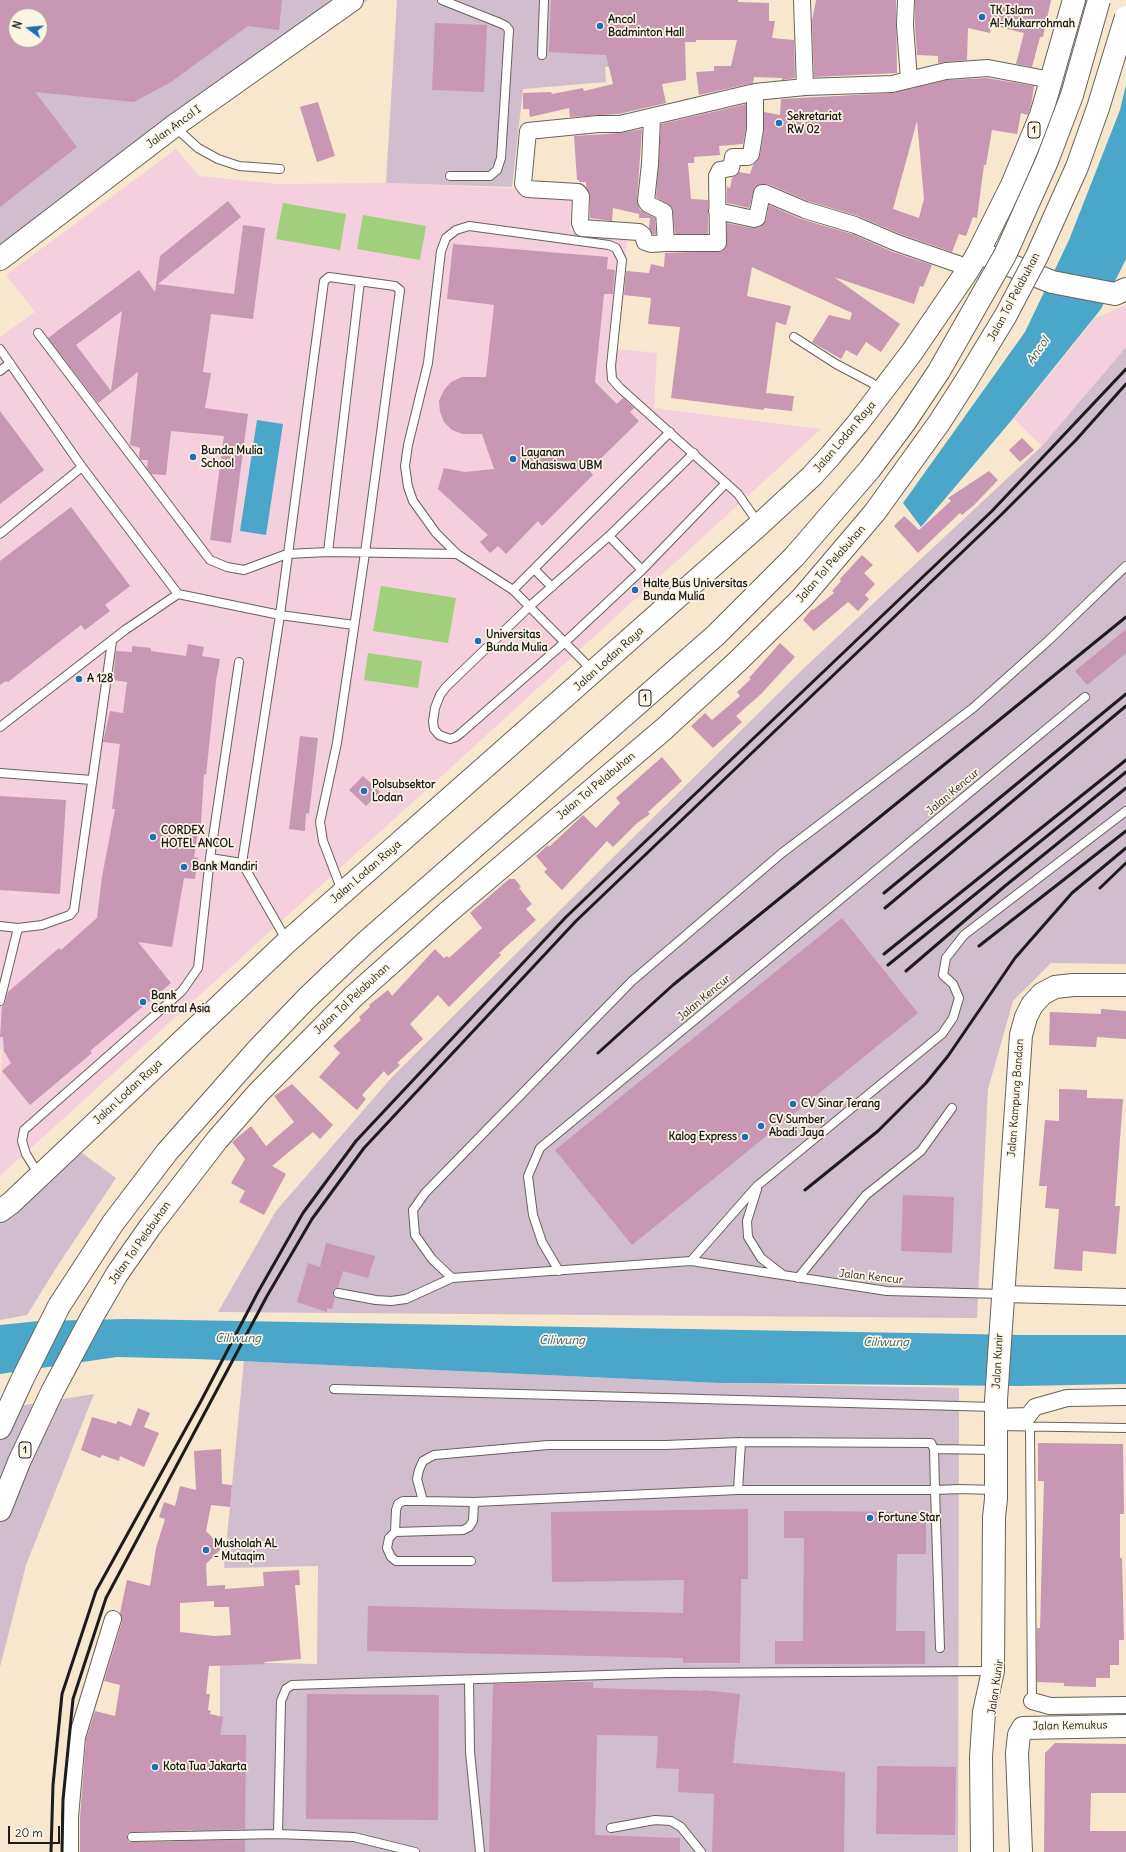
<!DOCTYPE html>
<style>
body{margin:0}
#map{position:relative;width:1126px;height:1852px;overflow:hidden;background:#f6e7ce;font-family:Delius,sans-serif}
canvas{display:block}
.north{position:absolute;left:8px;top:8px;width:40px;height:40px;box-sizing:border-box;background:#fcf5e5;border:1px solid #a29e95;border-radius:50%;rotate:286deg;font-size:11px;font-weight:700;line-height:16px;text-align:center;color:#1c1c1c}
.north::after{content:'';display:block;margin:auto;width:14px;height:18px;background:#1f6fb2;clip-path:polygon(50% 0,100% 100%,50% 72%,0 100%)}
.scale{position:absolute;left:8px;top:1826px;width:52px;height:18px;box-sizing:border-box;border:2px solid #1c1c1c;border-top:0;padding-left:5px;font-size:12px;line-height:14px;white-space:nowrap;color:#1c1c1c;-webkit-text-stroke:3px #fcf5e5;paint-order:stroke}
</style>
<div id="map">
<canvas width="1126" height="1852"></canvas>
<div class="north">N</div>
<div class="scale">20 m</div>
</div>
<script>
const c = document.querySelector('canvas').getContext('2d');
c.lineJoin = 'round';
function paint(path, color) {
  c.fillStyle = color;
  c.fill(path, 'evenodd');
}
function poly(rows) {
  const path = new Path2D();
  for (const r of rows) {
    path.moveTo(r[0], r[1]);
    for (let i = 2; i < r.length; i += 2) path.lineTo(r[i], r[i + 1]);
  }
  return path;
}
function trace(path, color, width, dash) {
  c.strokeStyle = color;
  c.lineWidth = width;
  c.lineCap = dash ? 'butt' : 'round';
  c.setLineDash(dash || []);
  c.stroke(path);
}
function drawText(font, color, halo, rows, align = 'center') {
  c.font = font + ' Delius,sans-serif';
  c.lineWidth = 3.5;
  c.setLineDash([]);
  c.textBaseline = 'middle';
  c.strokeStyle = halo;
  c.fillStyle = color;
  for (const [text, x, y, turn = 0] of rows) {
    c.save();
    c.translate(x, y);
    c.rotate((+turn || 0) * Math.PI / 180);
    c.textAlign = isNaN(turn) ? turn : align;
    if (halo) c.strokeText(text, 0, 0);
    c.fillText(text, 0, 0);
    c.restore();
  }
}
paint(poly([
 [176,149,199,176,277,184,386,183,572,191,570,230,628,233,616,349,657,353,654,408,821,429,445,773,0,1176,0,1087,2,1049,0,1049,0,337,35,312,6,275],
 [1126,305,1126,347,1042,446,1014,419,1095,318]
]), '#f4cfdd');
paint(poly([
 [0,0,368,0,0,252],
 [16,16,40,16,40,40,16,40],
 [397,0,658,0,654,59,605,67,606,82,523,89,512,187,386,183],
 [1126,347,1126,964,1051,963,1013,1001,988,1089,977,1318,218,1312,276,1211,393,1076,804,668,1042,446],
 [82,1153,116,1178,58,1265,27,1315,0,1320,0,1218],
 [244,1361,720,1383,959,1388,958,1852,180,1852,246,1735,220,1736,220,1662,317,1664,318,1566,224,1568],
 [94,1394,26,1565,0,1667,0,1409]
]), '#d0bdcd');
paint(poly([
 [283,203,346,214,340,250,276,239],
 [363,215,426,226,420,260,357,249],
 [381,586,456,598,448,643,373,631],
 [368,653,422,661,418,688,364,680]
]), '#a1cf7d');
paint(poly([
 [1126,85,1126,259,1101,309,1011,421,921,527,903,503,1025,332,1069,240,1120,110],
 [257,420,283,424,266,535,240,531],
 [127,1319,1024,1335,1126,1335,1126,1384,1019,1386,720,1383,197,1359,117,1357,0,1374,0,1325,39,1321]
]), '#4ba7c9');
paint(poly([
 [0,0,282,0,279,30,248,26,171,82,134,102,35,92,77,147,0,207],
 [16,16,40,16,40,40,16,40],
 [551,0,738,0,738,2,769,3,769,21,775,21,772,38,794,40,795,78,782,80,782,78,754,77,753,83,699,95,696,72,714,71,714,66,731,66,737,40,696,40,696,42,685,42,686,80,662,84,666,103,619,114,570,117,569,108,530,117,529,109,523,109,523,93,551,92,552,94,583,88,584,91,613,84,606,55,549,52],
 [816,0,896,0,897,73,814,77,812,21],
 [915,0,1051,0,1043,37,1040,37,1032,67,1016,64,1024,33,991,25,990,33,968,28,967,60,938,63,938,56,917,55,915,25],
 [435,23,487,25,484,92,432,90],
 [987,78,1034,86,1031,106,1028,115,1021,113,1017,134,992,130,986,165,984,165,977,218,973,217,966,236,959,234,952,252,900,234,858,216,808,201,768,184,762,184,755,187,749,208,727,203,727,187,730,188,732,178,739,172,750,174,753,165,760,156,764,130,764,112,780,115,781,99,892,93,947,80],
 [917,121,924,199,919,218,893,209],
 [318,102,335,156,317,162,300,107],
 [746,104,746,128,743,144,719,146,720,155,694,157,694,163,688,163,691,199,708,200,708,234,675,234,672,207,656,197,661,124],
 [642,129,637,200,640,210,655,218,656,234,652,234,649,228,650,218,639,218,639,214,613,208,612,221,590,218,590,196,586,187,586,182,579,182,579,180,577,180,574,136,620,133],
 [228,201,241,217,158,284,234,294,243,225,265,228,253,319,211,314,203,372,211,373,205,408,248,414,231,543,210,540,224,436,171,431,166,475,151,474,147,468,148,460,141,460,139,457,140,448,130,445,138,372,98,403,48,338,139,270,155,292,160,256],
 [122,311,111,391,76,345],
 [769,205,801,219,852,234,893,252,932,265,923,287,920,286,914,304,834,277,900,324,881,352,866,342,857,356,846,350,841,359,812,342,829,315,850,320,852,313,752,267,747,296,791,306,786,325,776,322,766,393,794,396,792,411,764,408,764,410,671,398,680,327,648,324,651,298,624,295,626,271,649,273,651,264,664,267,665,253,722,251,727,243,727,223,752,228,760,227,766,220],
 [453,244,608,257,607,269,615,270,613,294,604,294,595,382,617,404,623,398,634,408,630,412,639,421,589,470,593,475,542,526,538,521,506,554,498,546,490,553,480,542,488,535,438,489,444,468,465,472,494,469,482,434,463,434,452,430,444,422,440,412,439,401,444,390,451,382,462,377,486,377,494,305,447,299],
 [0,411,44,470,0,504],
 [1022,438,1034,450,1020,462,1009,450],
 [989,471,998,480,974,505,962,515,960,513,918,553,894,526,904,516,919,530,951,501,948,498],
 [71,507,130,586,105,605,110,611,85,630,81,625,8,682,6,681,0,685,0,561],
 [862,555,873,565,864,573,875,584,865,595,869,599,858,611,848,602,814,631,803,620,812,609,813,610,834,593,832,591,841,581,840,579],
 [1126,629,1126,653,1087,685,1075,671],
 [780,643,795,657,761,694,736,716,742,722,713,748,691,726,705,713,712,720,740,696,737,692,751,679,749,678],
 [188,644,204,647,202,656,220,659,216,681,206,775,204,774,201,824,199,824,194,857,198,858,195,879,184,878,172,947,138,942,171,983,90,1051,92,1053,30,1105,2,1071,11,1063,4,1051,3,1037,0,1037,2,1006,5,1003,8,992,59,948,61,950,97,918,102,877,115,809,112,809,120,744,103,742,110,711,123,713,127,682,113,680,116,651,132,652,132,646,151,648,151,651,186,656],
 [300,736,318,738,309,814,306,813,305,831,289,829],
 [662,757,682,781,648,812,650,814,637,823,613,847,607,841,562,890,544,872,547,869,536,856,548,845,549,847,583,815,596,828,620,803,616,798],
 [363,776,380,792,366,806,349,790],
 [0,796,66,800,60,894,0,890],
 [509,879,515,879,521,887,519,888,532,904,526,909,536,920,499,953,501,955,449,1007,438,995,410,1024,423,1039,397,1063,400,1065,388,1076,384,1071,362,1095,366,1099,357,1110,319,1077,340,1053,333,1046,361,1020,359,1017,370,1007,369,1005,388,990,392,996,435,949,444,958,447,956,449,958,482,928,470,913],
 [842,918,918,1013,632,1245,555,1150],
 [1101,1009,1126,1011,1126,1039,1097,1037,1096,1047,1049,1045,1050,1012,1101,1014],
 [292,1084,333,1125,320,1139,313,1132,272,1166,286,1174,264,1215,239,1202,245,1191,231,1183,245,1159,232,1142,251,1126,266,1146,294,1122,274,1096],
 [1059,1089,1087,1090,1087,1098,1123,1099,1115,1206,1120,1206,1116,1254,1083,1251,1082,1271,1054,1269,1059,1209,1045,1208,1047,1186,1039,1186,1045,1120,1059,1121],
 [903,1195,954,1197,952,1253,901,1251],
 [326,1243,375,1256,368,1278,343,1271,338,1288,333,1292,335,1298,332,1309,327,1308,327,1312,297,1302,308,1263,320,1267],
 [138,1408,150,1413,144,1427,159,1433,144,1467,120,1456,119,1461,102,1455,100,1458,81,1450,92,1417,116,1424,118,1421,131,1426],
 [1038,1443,1123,1444,1124,1514,1120,1514,1120,1558,1122,1558,1124,1640,1119,1640,1119,1665,1110,1665,1110,1678,1096,1678,1096,1687,1064,1686,1064,1683,1037,1682,1037,1628,1040,1628,1044,1481,1038,1481],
 [221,1449,222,1484,232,1485,230,1507,211,1505,206,1531,222,1548,206,1564,207,1586,225,1585,225,1589,264,1586,263,1572,299,1570,300,1585,295,1585,301,1659,264,1662,265,1664,209,1666,206,1694,210,1694,208,1710,211,1711,210,1714,223,1717,220,1735,246,1735,245,1829,132,1832,127,1834,127,1838,129,1842,132,1842,245,1840,245,1852,80,1852,80,1817,86,1739,95,1711,115,1716,120,1685,104,1681,122,1622,120,1613,127,1580,150,1586,156,1548,165,1519,159,1517,164,1502,175,1506,180,1486,196,1490,194,1451],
 [214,1601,214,1607,229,1607,231,1635,214,1636,180,1632,180,1603],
 [748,1509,748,1579,741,1579,740,1663,683,1663,683,1658,367,1651,368,1606,683,1613,684,1580,552,1582,551,1512],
 [784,1511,926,1512,926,1554,897,1554,896,1631,925,1631,925,1664,775,1664,775,1641,803,1641,804,1538,784,1538],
 [564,1682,593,1682,593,1688,703,1691,703,1690,740,1694,733,1763,845,1772,844,1852,712,1852,714,1794,678,1792,679,1769,656,1768,658,1736,597,1735,595,1835,680,1838,680,1852,489,1852,493,1684],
 [307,1694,439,1695,438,1820,306,1819],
 [1055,1743,1126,1744,1126,1793,1091,1793,1090,1831,1126,1831,1126,1852,1044,1852,1045,1753],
 [877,1766,956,1767,955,1835,876,1834]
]), '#c897b3');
const lane = poly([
 [442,0,500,23,506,26,509,30,501,158,497,170,490,176,450,176],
 [542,55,544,0],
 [175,127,198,148,218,159,239,166,280,169],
 [38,333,210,560,227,567,244,570,287,554,328,552,457,554],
 [794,337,836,364,872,383,881,392],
 [0,349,82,467,178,594,280,615,354,625],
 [0,371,10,363],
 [694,453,609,536,530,606,446,687,440,695,435,708,433,721,434,729,439,735,450,739,456,737,461,733,564,643,642,570,726,483],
 [0,534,82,467],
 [609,536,642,570],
 [328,552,360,281],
 [534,569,552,587],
 [513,590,670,432],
 [593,671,513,590,457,554,436,533,413,501,408,487,405,466,408,445,428,363,441,251,446,238,456,230,469,226,609,245,616,248,622,260,611,366,612,379,620,388,738,494,759,524],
 [0,727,125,630,178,594],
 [0,773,92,780],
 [210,858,242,863],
 [0,926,18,928,42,925,70,915,74,910,112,641],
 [287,941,242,863,280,615,324,281,329,277,395,286,400,290,365,553,337,743,320,822,323,841,342,891],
 [0,1001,18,928],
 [39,1175,26,1154,22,1141,24,1130,182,991,198,968,210,858,239,662],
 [757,1189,747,1221,748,1237,761,1258,783,1275],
 [691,1261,757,1186,942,1034,953,1018,959,998,953,984,943,975,946,958,964,935,1126,811],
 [559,1271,542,1242,533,1215,528,1176,540,1148,1085,697],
 [798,1278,866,1195,921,1151,952,1108],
 [338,1293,376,1300,391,1301,406,1299,452,1278],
 [1002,1294,887,1291,691,1261,452,1278,432,1259,415,1235,413,1210,425,1193,632,981,782,853,973,708,1048,641,1126,566],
 [334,1389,995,1407],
 [1028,1416,1030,1427,1032,1701],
 [997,1426,1126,1428],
 [934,1449,995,1450],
 [738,1490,741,1442],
 [395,1532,396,1510,398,1504,403,1501,423,1501],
 [471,1561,396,1561,391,1557,387,1548,389,1538,395,1532,463,1530,469,1527,473,1521,474,1502],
 [940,1648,935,1490,934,1449,931,1443,741,1442,666,1445,548,1445,434,1455,423,1461,419,1470,417,1479,423,1501,474,1502,738,1490,935,1490,959,1489,996,1490],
 [469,1680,470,1752,480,1852],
 [611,1828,655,1820,671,1821,681,1827,701,1852],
 [278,1834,281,1701,286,1689,292,1685,668,1673,992,1671],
 [132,1837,278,1834,354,1837,415,1852]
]);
const street = poly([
 [802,0,805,87],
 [906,0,905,25,909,80],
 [652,118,650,164,646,201,648,204,664,212,666,243,718,243,717,176,720,170,731,168,733,157,748,157,751,154,755,129,755,92],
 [717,211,754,219,757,218,762,193,765,193,805,210,855,225,897,243,958,264,968,270],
 [666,243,651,244,645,242,643,235,639,232,582,228,580,223,581,196,578,192,527,189,523,184,528,131,598,124,620,124,755,92,805,87,892,84,946,71,988,68,1051,80],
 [1002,1294,1126,1297],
 [996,1417,1028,1416,1035,1407,1067,1398,1126,1397],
 [1032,1701,1050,1706,1126,1705],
 [70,1852,70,1817,77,1737,113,1619]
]);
const secondary = poly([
 [0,259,174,126,352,0],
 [982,1852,981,1757,984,1712,993,1671,994,1517,996,1499,996,1400,1021,1035,1026,1017,1032,1005,1042,994,1055,987,1073,985,1126,985],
 [1021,1852,1017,1753,1019,1735,1023,1728,1126,1726]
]);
const highway = poly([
 [985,255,1052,282,1115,294,1126,289],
 [0,1211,11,1203,287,942,759,525,812,476,831,455,858,423,912,352,968,270,978,253,1012,185,1041,115,1074,0],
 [0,1428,22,1380,59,1306],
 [0,1510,19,1462,52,1392,92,1317]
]);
trace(lane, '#68635a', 10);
trace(street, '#68635a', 18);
trace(secondary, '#68635a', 24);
trace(highway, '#68635a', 24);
trace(lane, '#fff', 8);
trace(street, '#fff', 16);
trace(secondary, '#fff', 22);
trace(highway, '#fff', 22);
trace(poly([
 [1100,888,1126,863],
 [884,893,1126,694],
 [885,908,1126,706],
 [979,946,1126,831],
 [884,954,1126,760],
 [888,965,1126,772],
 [906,971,1005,886,1126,788],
 [598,1053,673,985,1126,617],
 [805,1190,878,1131,926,1083,948,1056,1015,958,1072,893,1126,848],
 [51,1852,53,1785,62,1694,96,1591,201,1401,258,1292,303,1213,356,1141,566,917,992,511,1126,369],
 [62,1852,63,1800,73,1699,106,1598,267,1296,312,1219,364,1148,576,921,1001,515,1076,440,1126,384]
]), '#1c1c1c', 3);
const highwayBridge = poly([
 [59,1306,113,1223,167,1152,259,1048,307,998,366,942,716,635,794,557,870,469,905,422,939,371,1005,255,1047,161,1072,95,1099,0],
 [92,1317,117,1274,150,1227,217,1140,258,1093,354,996,447,913,664,729,738,661,802,598,875,512,939,423,966,381,1006,315,1037,256,1077,167,1098,108,1126,17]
]);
trace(highwayBridge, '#68635a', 24, []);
trace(highwayBridge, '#fff', 22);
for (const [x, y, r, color] of [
 [982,17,4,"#1f6fb2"],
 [600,26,4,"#1f6fb2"],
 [779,123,4,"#1f6fb2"],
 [193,457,4,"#1f6fb2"],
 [513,459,4,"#1f6fb2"],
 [635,590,4,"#1f6fb2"],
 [478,641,4,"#1f6fb2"],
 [79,679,4,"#1f6fb2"],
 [364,791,4,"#1f6fb2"],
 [153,837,4,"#1f6fb2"],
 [184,867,4,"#1f6fb2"],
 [143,1002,4,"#1f6fb2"],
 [793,1104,4,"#1f6fb2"],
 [761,1126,4,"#1f6fb2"],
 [745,1137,4,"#1f6fb2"],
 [870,1518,4,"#1f6fb2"],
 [206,1550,4,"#1f6fb2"],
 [155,1767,4,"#1f6fb2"]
]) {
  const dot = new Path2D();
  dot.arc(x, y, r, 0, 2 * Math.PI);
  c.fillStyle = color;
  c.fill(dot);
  trace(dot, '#fcf5e5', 1.5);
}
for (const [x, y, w] of [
 [1034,130,12],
 [645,698,12],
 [25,1450,12]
]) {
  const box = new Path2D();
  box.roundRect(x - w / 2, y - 8, w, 16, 3);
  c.fillStyle = '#fcf5e5';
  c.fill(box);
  trace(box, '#1c1c1c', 1);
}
drawText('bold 10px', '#1c1c1c', null, [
 ["1",1034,130],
 ["1",645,698],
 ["1",25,1450]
]);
drawText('bold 11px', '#1c1c1c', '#fcf5e5', [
 ["TK Islam",990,11],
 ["Al-Mukarrohmah",990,24],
 ["Ancol",608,20],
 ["Badminton Hall",608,33],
 ["Sekretariat",787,117],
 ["RW 02",787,130],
 ["Bunda Mulia",201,451],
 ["School",201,464],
 ["Layanan",521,453],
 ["Mahasiswa UBM",521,466],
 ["Halte Bus Universitas",643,584],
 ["Bunda Mulia",643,597],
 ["Universitas",486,635],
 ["Bunda Mulia",486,648],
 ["A 128",87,679],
 ["Polsubsektor",372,785],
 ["Lodan",372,798],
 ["CORDEX",161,831],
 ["HOTEL ANCOL",161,844],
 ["Bank Mandiri",192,867],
 ["Bank",151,996],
 ["Central Asia",151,1009],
 ["CV Sinar Terang",801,1104],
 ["CV Sumber",769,1120],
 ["Abadi Jaya",769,1133],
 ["Kalog Express",737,1137,"right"],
 ["Fortune Star",878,1518],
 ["Musholah AL",214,1544],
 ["- Mutaqim",214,1557],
 ["Kota Tua Jakarta",163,1767]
], 'left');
drawText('11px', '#1c1c1c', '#fcf5e5', [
 ["Jalan Ancol I",174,127,-36],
 ["Jalan Tol Pelabuhan",1014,297,-62],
 ["Jalan Lodan Raya",845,437,-50],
 ["Jalan Tol Pelabuhan",831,564,-49],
 ["Jalan Lodan Raya",609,659,-42],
 ["Jalan Tol Pelabuhan",596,786,-40],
 ["Jalan Kencur",953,792,-40],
 ["Jalan Lodan Raya",366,872,-41],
 ["Jalan Kencur",704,998,-40],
 ["Jalan Tol Pelabuhan",352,999,-43],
 ["Jalan Lodan Raya",128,1092,-43],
 ["Jalan Kampung Bandan",1016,1098,-86],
 ["Jalan Tol Pelabuhan",140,1243,-55],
 ["Jalan Kencur",871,1277,6],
 ["Jalan Kunir",998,1361,-87],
 ["Jalan Kunir",996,1687,-82],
 ["Jalan Kemukus",1070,1726,-1]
]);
drawText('italic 12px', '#315b6a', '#fcf5e5', [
 ["Ancol",1038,351,-55],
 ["Ciliwung",238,1339],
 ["Ciliwung",562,1341],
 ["Ciliwung",886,1343]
]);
</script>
